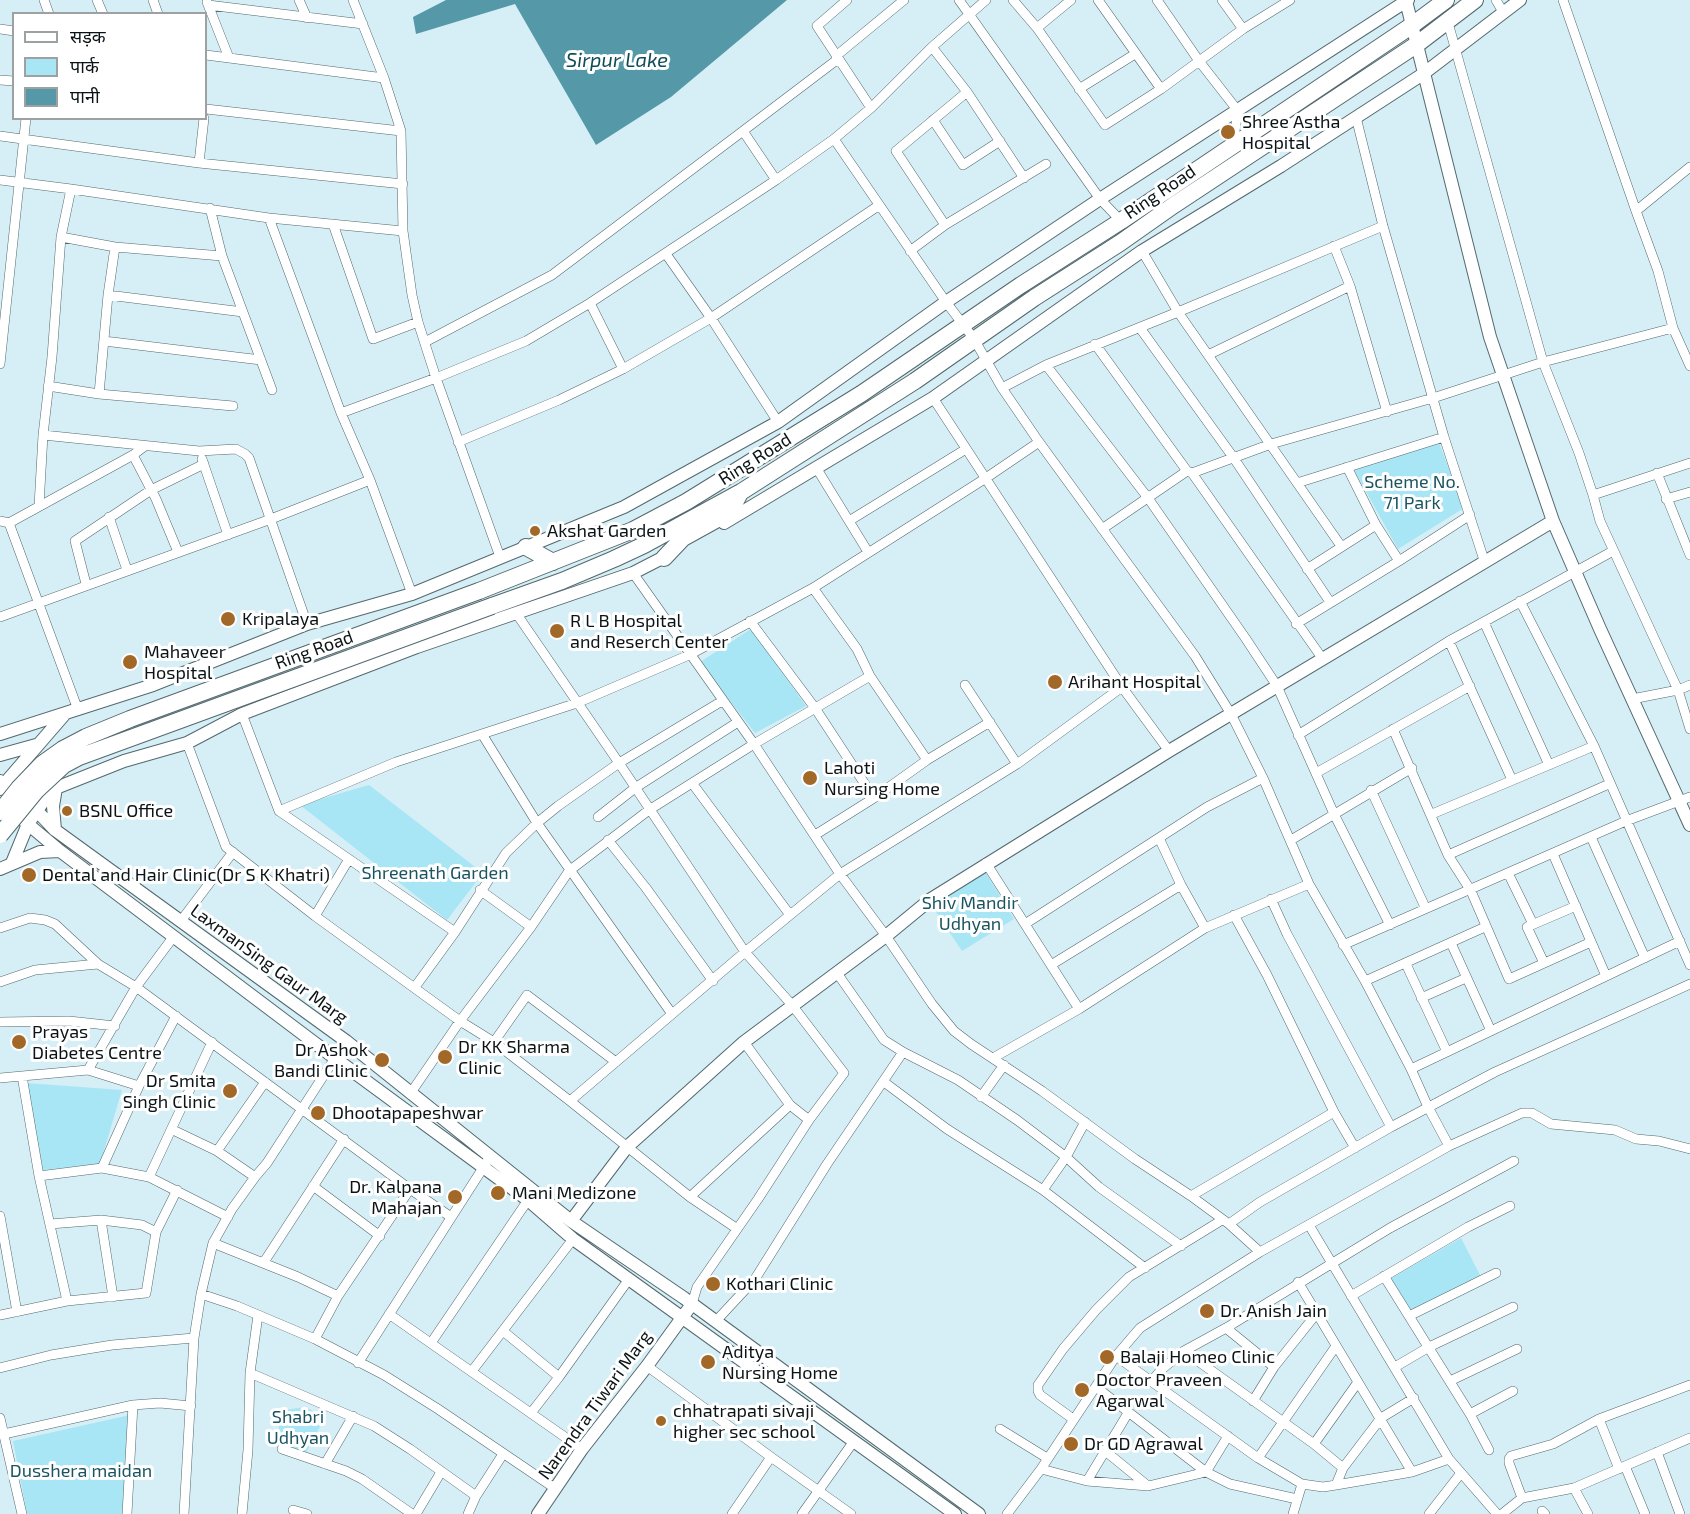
<!DOCTYPE html>
<meta charset="utf-8">
<style>
body{margin:0}
#map{position:relative;width:1690px;height:1514px;overflow:hidden;background:#d6eef5;font-family:"Exo 2","Noto Sans Devanagari",sans-serif}
canvas{display:block}
.legend{position:absolute;left:12px;top:12px;width:195px;height:108px;box-sizing:border-box;background:#fff;border:2px solid #9da1a1;margin:0;padding:8px 10px;list-style:none;font-size:18px;color:#0a1315}
.legend li{display:flex;align-items:center;gap:12px;height:30px}
.legend b{width:30px;border:2px solid #9da1a1}
</style>
<div id="map">
<canvas width="1690" height="1514"></canvas>
<ul class="legend">
<li><b style="height:8px;background:#fff"></b>सड़क</li>
<li><b style="height:16px;background:#a8e6f6"></b>पार्क</li>
<li><b style="height:16px;background:#5599a9"></b>पानी</li>
</ul>
</div>
<script>
const c = document.querySelector('canvas').getContext('2d');
c.lineJoin = 'round';
function paint(path, color) {
  c.fillStyle = color;
  c.fill(path, 'evenodd');
}
function poly(rows) {
  const path = new Path2D();
  for (const r of rows) {
    path.moveTo(r[0], r[1]);
    for (let i = 2; i < r.length; i += 2) path.lineTo(r[i], r[i + 1]);
  }
  return path;
}
function trace(path, color, width, dash) {
  c.strokeStyle = color;
  c.lineWidth = width;
  c.lineCap = dash ? 'butt' : 'round';
  c.setLineDash(dash || []);
  c.stroke(path);
}
function drawText(font, color, halo, rows, align = 'center') {
  c.font = font + ' "Exo 2",sans-serif';
  c.lineWidth = 6;
  c.setLineDash([]);
  c.textBaseline = 'middle';
  c.strokeStyle = halo;
  c.fillStyle = color;
  for (const [text, x, y, turn = 0] of rows) {
    c.save();
    c.translate(x, y);
    c.rotate((+turn || 0) * Math.PI / 180);
    c.textAlign = isNaN(turn) ? turn : align;
    if (halo) c.strokeText(text, 0, 0);
    c.fillText(text, 0, 0);
    c.restore();
  }
}
paint(poly([
 [1439,443,1464,508,1398,549,1354,470],
 [751,629,806,706,755,733,700,662],
 [369,785,483,873,447,920,300,805],
 [984,870,1014,919,962,951,932,906],
 [26,1083,122,1090,100,1164,43,1170],
 [1461,1238,1481,1277,1409,1313,1390,1279],
 [305,1407,325,1417,305,1455,280,1449,278,1411],
 [130,1415,123,1514,27,1514,13,1441]
]), '#a8e6f6');
paint(poly([
 [446,0,787,0,671,97,596,145,515,4,416,34,413,17]
]), '#5599a9');
const street = poly([
 [44,0,49,14],
 [97,0,103,14],
 [153,0,158,14],
 [299,0,307,18],
 [353,0,384,78,401,131,403,231,412,295,418,322,436,378,500,557],
 [847,0,817,26,871,108],
 [959,0,1100,199,1121,221],
 [1013,0,1037,28,1105,125,1161,89,1243,29,1290,0],
 [1098,0,1161,89],
 [1157,0,1199,61,1238,111,1233,144],
 [1222,0,1243,29],
 [1496,0,1503,12],
 [1563,0,1636,211,1658,271,1673,328,1690,366],
 [207,2,229,58],
 [208,5,363,24],
 [1447,19,1543,362,1579,453,1593,495,1690,463],
 [1037,28,1071,0],
 [0,29,14,31],
 [932,47,967,92,1024,178],
 [206,55,384,78],
 [836,56,904,0],
 [0,80,14,81],
 [1079,89,1135,54],
 [206,109,401,131],
 [1356,117,1383,226,1420,354,1444,437,1484,560],
 [933,120,963,165,1000,141],
 [0,136,199,163,403,184],
 [834,139,946,302,974,339,1002,388,1039,442,1195,656,1231,714,1263,778,1309,884,1365,981,1411,1069,1428,1107,1449,1146],
 [199,163,204,118],
 [0,180,71,189,269,218,403,231],
 [776,180,743,131,838,59],
 [210,208,222,256,272,390],
 [1636,211,1690,167],
 [269,218,341,413,370,480,412,594],
 [333,224,373,339,418,322],
 [945,225,896,151,967,92],
 [61,237,115,247,222,256],
 [910,251,945,225,1046,164],
 [1142,251,1178,312,1341,546],
 [666,254,711,318,778,422],
 [1350,286,1387,412],
 [108,295,243,312],
 [590,303,623,369],
 [1140,328,1233,457,1330,602],
 [104,341,261,360],
 [425,342,552,275,743,131],
 [1095,344,1187,471],
 [1208,355,1350,286,1334,246],
 [0,364,26,118],
 [1046,365,1148,498,1246,639,1277,686,1334,814,1390,925],
 [48,386,99,394,233,406],
 [1002,388,1046,365,1178,312,1383,226],
 [99,394,108,295,115,247],
 [933,398,1122,687,1169,751],
 [341,413,436,378,526,341,590,303,776,180,834,139,871,108,932,47,986,0],
 [43,435,199,451,236,449,245,454,249,458,307,624],
 [458,442,559,400,623,369,711,318,878,206],
 [133,455,156,499,178,552],
 [202,459,228,535],
 [1347,467,1376,525,1399,561],
 [817,469,868,552],
 [1192,473,1322,658],
 [1657,473,1690,555],
 [1297,483,1444,437],
 [1593,495,1600,521,1678,690,1690,729],
 [1666,499,1690,492],
 [39,506,43,435,52,357,61,237,71,189],
 [109,517,127,570],
 [0,521,9,523,133,455,145,446],
 [849,521,966,449],
 [9,523,78,710],
 [1102,529,1187,471,1192,473,1271,444,1433,398,1543,362,1673,328],
 [1307,569,1376,525],
 [633,573,754,744,840,874,886,936,932,1004,954,1031,971,1044,1042,1091,1135,1159,1191,1196,1229,1224,1260,1252],
 [86,584,75,541,151,490,204,464],
 [813,588,857,649,870,676,927,760],
 [1520,601,1594,746,1690,965],
 [516,613,619,763,745,952,792,1005,844,1073,809,1120,758,1199,697,1287,692,1304],
 [0,617,271,519,370,480],
 [750,621,815,708,874,798],
 [1484,622,1549,765],
 [1296,624,1399,561,1470,515],
 [1449,641,1512,780],
 [965,685,1017,764],
 [1632,699,1678,690,1690,685],
 [242,714,279,811,455,932],
 [1393,729,1448,855,1471,891,1509,979,1591,942],
 [482,734,537,823,672,1014],
 [1298,735,1449,641,1613,551],
 [187,743,226,847,315,916,460,1021,494,1042,570,1101,690,1197,736,1228],
 [1316,773,1470,686],
 [692,783,790,915],
 [1371,790,1425,907],
 [279,811,396,762,577,703,689,655,813,588,986,478,1039,442],
 [1432,814,1594,746],
 [598,817,635,788,738,722],
 [815,835,874,798,927,760,990,722],
 [1591,837,1645,958],
 [1159,838,1181,885,1205,928],
 [608,840,646,888,713,981],
 [1291,840,1412,768],
 [1553,854,1606,976],
 [1448,855,1609,784],
 [986,863,1079,1009],
 [1508,873,1533,924],
 [480,890,531,927],
 [1271,899,1287,934,1391,1127],
 [1234,915,1267,975,1334,1112,1355,1148],
 [315,916,349,859],
 [180,922,233,852],
 [1025,924,1207,807,1263,778],
 [0,928,30,918,45,920,55,924,98,964],
 [1451,943,1491,1031],
 [1343,945,1626,821,1690,797],
 [1544,963,1527,927,1576,906],
 [1406,964,1447,1052],
 [1051,965,1181,885],
 [837,973,884,1040,903,1052,958,1080,1017,1120,1066,1157,1099,1187,1181,1246],
 [1365,981,1485,927],
 [0,982,35,970,98,964,136,987,410,1189,451,1217],
 [415,987,455,932,506,853,537,823,558,806,619,763,722,701],
 [1421,998,1466,978],
 [0,1022,69,1021,115,1026],
 [494,1042,527,995,616,1062],
 [744,1042,790,1105,809,1120],
 [993,1058,1079,1009,1205,928,1309,884],
 [1411,1069,1680,941],
 [88,1070,136,987,174,936],
 [22,1076,39,1176,67,1301],
 [0,1078,88,1070,139,1086],
 [884,1082,947,1129,1043,1190,1145,1268],
 [410,1094,460,1021,531,927,569,871,649,810,754,744,870,676],
 [981,1097,1004,1065],
 [570,1101,745,952,840,874,1017,764,1122,687],
 [173,1130,217,1151,255,1177],
 [217,1151,265,1082],
 [102,1168,139,1086,176,1016],
 [39,1176,102,1168,149,1177,228,1217],
 [149,1177,212,1042],
 [313,1186,380,1236],
 [1043,1190,1066,1157,1085,1122],
 [1191,1196,1334,1112],
 [690,1197,790,1105],
 [0,1216,17,1312],
 [101,1220,113,1297],
 [50,1224,101,1220,142,1225,156,1232],
 [1229,1224,1260,1202,1391,1127,1495,1072,1690,984],
 [1309,1225,1449,1459,1497,1514],
 [213,1243,298,1277,338,1296],
 [264,1262,344,1139],
 [1384,1276,1470,1414,1489,1450],
 [1298,1282,1412,1472],
 [201,1294,237,1306,315,1339,384,1375,438,1409,556,1489],
 [1351,1296,1468,1227,1510,1206],
 [389,1314,582,1449],
 [0,1315,67,1301,146,1293,156,1232,177,1190],
 [1409,1316,1496,1273],
 [716,1321,755,1279,827,1164,903,1052],
 [1226,1328,1274,1367],
 [503,1331,559,1377],
 [315,1339,338,1296,410,1189],
 [431,1343,528,1200],
 [1184,1351,1314,1444,1343,1468],
 [1116,1356,1258,1458,1302,1484,1323,1487,1336,1485,1343,1468,1381,1418,1414,1398],
 [358,1363,490,1157],
 [647,1366,771,1457],
 [1395,1367,1429,1347,1513,1307],
 [0,1368,51,1355,112,1345,194,1338],
 [472,1371,573,1239],
 [250,1373,374,1426,410,1449,476,1496],
 [1450,1381,1517,1349],
 [1151,1382,1161,1370,1184,1351,1226,1328,1390,1228,1514,1161],
 [1096,1387,1206,1472,1228,1436],
 [1253,1401,1274,1367,1317,1313],
 [531,1413,559,1377,629,1279],
 [1470,1414,1513,1391],
 [0,1418,22,1514],
 [1073,1419,1040,1395,1038,1391,1038,1385,1063,1349,1096,1310,1129,1277,1222,1220],
 [1599,1419,1690,1385],
 [1000,1429,1047,1458],
 [4,1434,133,1405,160,1403,191,1406],
 [1314,1444,1358,1382],
 [282,1449,346,1471,362,1479,412,1514],
 [1104,1450,1148,1486],
 [1657,1452,1680,1514],
 [1258,1458,1336,1346],
 [325,1464,353,1416],
 [1625,1466,1645,1514],
 [1041,1469,1087,1481,1148,1486,1206,1472,1230,1484,1297,1499],
 [1087,1481,1128,1413],
 [1336,1485,1412,1472,1449,1459],
 [1574,1488,1588,1514],
 [1522,1498,1509,1463,1509,1459,1511,1456,1553,1444,1599,1419,1619,1469],
 [293,1510,307,1514],
 [1542,1511,1545,1514],
 [127,1514,133,1405],
 [184,1514,194,1338,201,1294,213,1243,232,1209,255,1177,267,1163,346,1041],
 [242,1514,248,1450,250,1373,258,1315],
 [416,1514,441,1472],
 [468,1514,476,1496,503,1454],
 [732,1514,771,1457,851,1514],
 [802,1514,854,1441],
 [1007,1514,1041,1469,1116,1356,1140,1328,1260,1252,1449,1146,1522,1113,1532,1113,1551,1124,1615,1130,1636,1139,1659,1141,1690,1149],
 [1293,1514,1302,1484],
 [1429,1514,1461,1473],
 [1502,1514,1522,1498,1574,1488,1690,1438]
]);
const secondary = poly([
 [1406,1,1490,337,1553,521,1600,629,1690,825],
 [724,523,933,398,1142,251,1281,166,1423,74,1520,0],
 [0,734,153,685,307,624,412,594,624,507,778,422,946,302,1100,199,1408,0],
 [0,755,36,745],
 [0,781,37,811,55,830,346,1041,571,1221,684,1298,979,1514],
 [0,789,64,715],
 [23,820,60,851,336,1059,528,1200,573,1239,955,1514],
 [55,830,53,806,56,788],
 [12,863,28,824,49,793,56,788,124,761,187,743,242,714,417,647,633,573,670,554],
 [0,869,40,852,60,851],
 [571,1221,627,1147,744,1042,886,936,931,899,1169,751,1553,521],
 [538,1514,582,1449,647,1366,692,1304]
]);
const highway = poly([
 [526,547,553,562],
 [664,558,683,538,730,512,740,493],
 [479,591,633,530,686,502,861,394,1021,285,1121,221,1411,26,1446,0],
 [492,606,562,581,614,559,644,545,741,492,915,381,1034,298,1120,243,1174,205,1416,45,1475,0]
]);
trace(street, '#53696e', 10);
trace(secondary, '#53696e', 14);
trace(highway, '#53696e', 18);
trace(street, '#fff', 9);
trace(secondary, '#fff', 12);
trace(highway, '#fff', 16);
const highwayBridge = poly([
 [0,812,19,788,42,764,63,749,86,737,130,719,479,591],
 [0,835,36,791,64,765,79,757,492,606]
]);
trace(highwayBridge, '#53696e', 18, []);
trace(highwayBridge, '#fff', 16);
for (const [x, y, r, color] of [
 [1228,132,8,"#a26827"],
 [535,531,6,"#a26827"],
 [228,619,8,"#a26827"],
 [557,631,8,"#a26827"],
 [130,662,8,"#a26827"],
 [1055,682,8,"#a26827"],
 [810,778,8,"#a26827"],
 [67,811,6,"#a26827"],
 [29,875,8,"#a26827"],
 [19,1042,8,"#a26827"],
 [445,1057,8,"#a26827"],
 [382,1060,8,"#a26827"],
 [230,1091,8,"#a26827"],
 [318,1113,8,"#a26827"],
 [498,1193,8,"#a26827"],
 [455,1197,8,"#a26827"],
 [713,1284,8,"#a26827"],
 [1207,1311,8,"#a26827"],
 [1107,1357,8,"#a26827"],
 [708,1362,8,"#a26827"],
 [1082,1390,8,"#a26827"],
 [661,1421,6,"#a26827"],
 [1071,1444,8,"#a26827"]
]) {
  const dot = new Path2D();
  dot.arc(x, y, r, 0, 2 * Math.PI);
  c.fillStyle = color;
  c.fill(dot);
  trace(dot, '#fff', 2);
}
drawText('18px', '#0a1315', '#fff', [
 ["Shree Astha",1242,122],
 ["Hospital",1242,143],
 ["Akshat Garden",547,531],
 ["Kripalaya",242,619],
 ["R L B Hospital",570,621],
 ["and Reserch Center",570,642],
 ["Mahaveer",144,652],
 ["Hospital",144,673],
 ["Arihant Hospital",1068,682],
 ["Lahoti",824,768],
 ["Nursing Home",824,789],
 ["BSNL Office",79,811],
 ["Dental and Hair Clinic(Dr S K Khatri)",42,875],
 ["Prayas",32,1032],
 ["Diabetes Centre",32,1053],
 ["Dr KK Sharma",458,1047],
 ["Clinic",458,1068],
 ["Dr Ashok",368,1050,"right"],
 ["Bandi Clinic",368,1071,"right"],
 ["Dr Smita",216,1081,"right"],
 ["Singh Clinic",216,1102,"right"],
 ["Dhootapapeshwar",332,1113],
 ["Dr. Kalpana",442,1187,"right"],
 ["Mahajan",442,1208,"right"],
 ["Mani Medizone",512,1193],
 ["Kothari Clinic",726,1284],
 ["Dr. Anish Jain",1220,1311],
 ["Aditya",722,1352],
 ["Nursing Home",722,1373],
 ["Balaji Homeo Clinic",1120,1357],
 ["Doctor Praveen",1096,1380],
 ["Agarwal",1096,1401],
 ["chhatrapati sivaji",673,1411],
 ["higher sec school",673,1432],
 ["Dr GD Agrawal",1084,1444]
], 'left');
drawText('18px', '#0a1315', '#fff', [
 ["Ring Road",1160,192,-34],
 ["Ring Road",755,459,-32],
 ["Ring Road",314,650,-20],
 ["LaxmanSing Gaur Marg",269,964,36],
 ["Narendra Tiwari Marg",595,1405,-54]
]);
drawText('18px', '#1a5460', '#fff', [
 ["Scheme No.",1412,482],
 ["71 Park",1412,503],
 ["Shreenath Garden",435,873],
 ["Shiv Mandir",970,903],
 ["Udhyan",970,924],
 ["Shabri",298,1417],
 ["Udhyan",298,1438],
 ["Dusshera maidan",81,1471]
]);
drawText('italic 20px', '#0f4c58', '#fff', [
 ["Sirpur Lake",617,60]
]);
</script>
